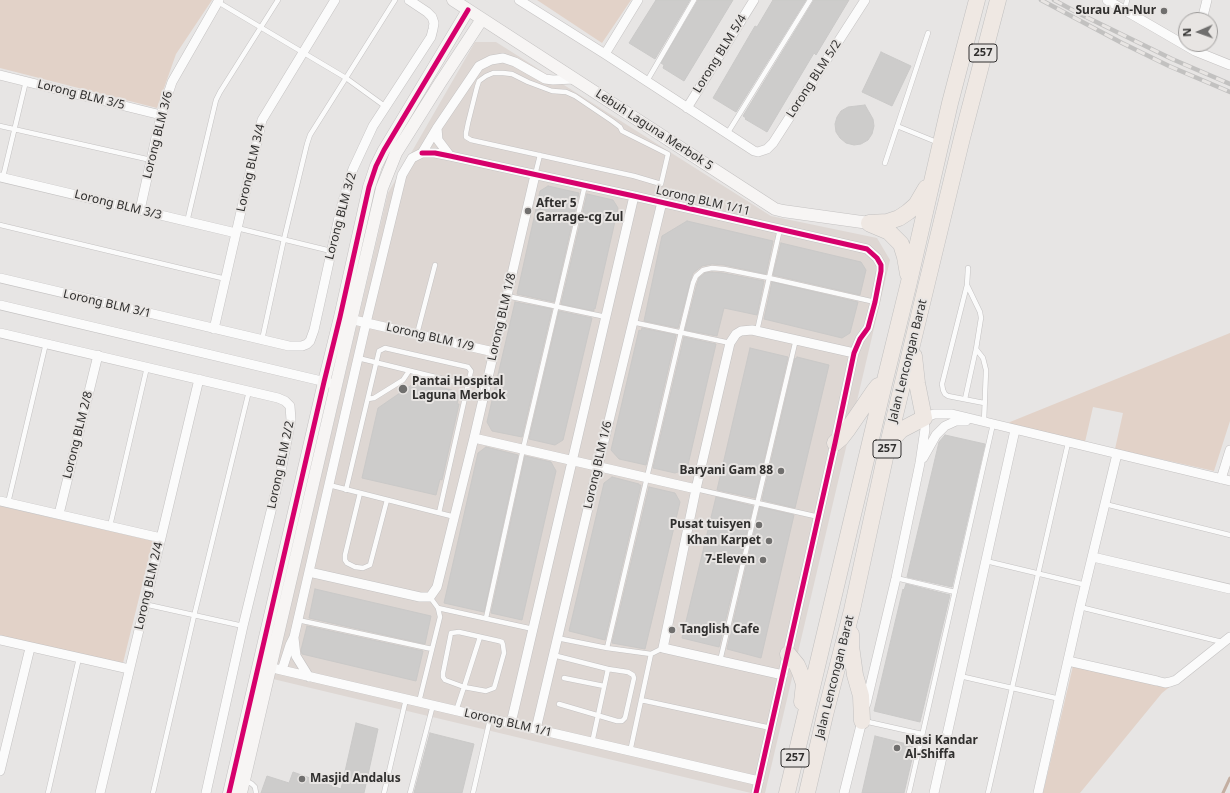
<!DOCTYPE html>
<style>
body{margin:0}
#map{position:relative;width:1230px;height:793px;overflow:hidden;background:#e7e5e4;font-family:"Noto Sans",sans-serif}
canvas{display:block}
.north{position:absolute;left:1178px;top:12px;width:40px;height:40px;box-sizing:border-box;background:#e8e5e3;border:1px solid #9e9c9b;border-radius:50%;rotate:268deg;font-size:11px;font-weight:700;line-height:16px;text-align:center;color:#302f2e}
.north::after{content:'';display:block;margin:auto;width:14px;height:18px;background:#706f6e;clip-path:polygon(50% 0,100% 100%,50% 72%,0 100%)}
</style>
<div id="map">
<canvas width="1230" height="793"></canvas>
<div class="north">N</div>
</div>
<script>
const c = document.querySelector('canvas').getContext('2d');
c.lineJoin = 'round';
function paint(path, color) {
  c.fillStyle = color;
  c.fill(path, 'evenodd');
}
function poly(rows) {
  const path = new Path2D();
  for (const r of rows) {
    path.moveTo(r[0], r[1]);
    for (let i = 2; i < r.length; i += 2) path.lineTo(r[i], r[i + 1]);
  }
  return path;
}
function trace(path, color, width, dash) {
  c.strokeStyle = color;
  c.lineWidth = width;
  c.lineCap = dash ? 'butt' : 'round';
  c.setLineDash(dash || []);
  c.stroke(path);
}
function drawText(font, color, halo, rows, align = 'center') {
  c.font = font + ' "Noto Sans",sans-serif';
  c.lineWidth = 4;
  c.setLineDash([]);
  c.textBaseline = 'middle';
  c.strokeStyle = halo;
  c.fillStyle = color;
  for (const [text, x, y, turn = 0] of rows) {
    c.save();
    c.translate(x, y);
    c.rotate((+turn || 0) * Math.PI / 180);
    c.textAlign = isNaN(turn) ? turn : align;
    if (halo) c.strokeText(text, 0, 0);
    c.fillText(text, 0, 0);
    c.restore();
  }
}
paint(poly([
 [475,42,496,42,771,216,877,238,890,260,765,793,751,793,273,679,388,193]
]), '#ded7d3');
paint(poly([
 [0,0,212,0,176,54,157,108,0,68],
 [537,0,631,0,602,43],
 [1230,333,1230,421,1214,471,1115,449,1123,413,1093,407,1085,442,1007,425,1010,422],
 [0,506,153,541,123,663,0,636],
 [1073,666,1172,685,1162,693,1080,793,1043,793]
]), '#e2d2c8');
trace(poly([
 [1223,793,1230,778]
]), '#c3aea1', 3);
const building = poly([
 [656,0,690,0,655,59,629,43,656,0],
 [698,0,733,0,684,81,663,68,664,65,661,63,698,0],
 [773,0,806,0,736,112,713,98,755,26,757,27,773,0],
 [814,0,849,0,816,55,814,53,767,132,745,119,746,118,743,116,814,0],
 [881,52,911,66,892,106,862,92,881,52],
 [865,105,873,119,874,126,872,134,868,140,861,144,854,145,846,143,840,138,836,132,835,124,837,117,841,111,848,107,865,105],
 [548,186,579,193,554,302,517,294,540,191,548,186],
 [587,194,613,200,618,208,595,309,594,308,594,311,561,304,587,194],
 [687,221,773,241,766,274,724,265,712,264,702,266,693,273,690,282,678,328,644,321,662,236,687,221],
 [781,243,861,262,866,270,860,295,773,275,781,243],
 [712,272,723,273,764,281,757,315,724,308,717,336,685,330,697,284,699,278,705,273,712,272],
 [772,282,858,302,850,333,842,338,764,319,772,282],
 [515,302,552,309,522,437,492,431,487,422,515,302],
 [559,311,592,318,563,440,555,445,529,439,559,311],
 [642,328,676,335,646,465,619,459,611,450,639,330,641,331,642,328],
 [684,337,716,344,687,469,675,473,653,468,684,337],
 [750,348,788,357,755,498,717,490,750,348],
 [797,357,829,365,795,508,762,500,795,358,796,359,797,357],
 [416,382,452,390,451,394,459,395,457,404,459,404,442,480,440,479,436,495,362,478,378,408,416,382],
 [945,435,985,444,952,587,907,577,939,442,945,435],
 [486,447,518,455,484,612,444,603,478,453,486,447],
 [525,456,551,462,556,471,522,620,491,613,525,456],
 [612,477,639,484,639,485,641,485,605,640,569,631,604,483,612,477],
 [649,487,675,493,680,502,645,649,612,643,649,487],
 [716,497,753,506,719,647,682,638,716,497],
 [760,507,794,515,761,658,727,649,760,507],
 [906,584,950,595,920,722,874,711,903,589,904,590,906,584],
 [315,589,431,616,425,644,309,618,315,589],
 [307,626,423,651,416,681,302,654,301,650,307,626],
 [356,723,378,729,364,793,261,793,267,776,289,783,293,772,341,789,356,723],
 [430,733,474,744,462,793,414,793,430,733],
 [875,736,915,746,904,793,862,793,875,736]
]);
paint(building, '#cdcccb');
trace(building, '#cac9c8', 1);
const lane = poly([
 [218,2,346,78,386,107],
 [1125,10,1127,0],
 [493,73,503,73,512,74,528,82,552,91,566,92,575,96,612,121,620,127,622,131,668,154,661,184,634,176,471,140,466,137,466,133,468,123,477,87,479,81,486,76,493,73],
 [647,81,694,0],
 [0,126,151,160],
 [897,126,939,143],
 [727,134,810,0],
 [885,163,928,33],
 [535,175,540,155],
 [3,177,26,81],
 [187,222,216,100,220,92,278,0],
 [0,225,226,279],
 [237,228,331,251],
 [968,268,967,285,980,312,981,318,976,349,983,358,986,370,984,422],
 [967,285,942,384,943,390,945,394,948,396,984,403],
 [507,296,606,317],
 [632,322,730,343],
 [757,331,780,229],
 [417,334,435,265],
 [262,340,284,239,307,144,310,135,395,0],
 [358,358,468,385],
 [368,399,374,398,403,380,409,371],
 [965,399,976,349],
 [329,485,455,517],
 [696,489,819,517],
 [346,490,379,351,385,348,468,367,471,371,439,513],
 [360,493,345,555,345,560,347,563,355,567,363,568,370,565,387,500],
 [8,503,46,343],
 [1105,504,1230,535],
 [110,526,147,367],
 [986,561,1086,585],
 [896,578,955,592],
 [144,604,243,626],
 [1080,607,1222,642],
 [438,608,533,629],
 [486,618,523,449,585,185],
 [298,620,432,649],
 [557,638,607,648,651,654,663,648],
 [607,648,681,332,693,283,696,276,703,270,712,268,724,269,769,278,875,302],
 [553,655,608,669,592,743],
 [720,661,796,339],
 [960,676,1060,699],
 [564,678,604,686],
 [641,700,771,728],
 [419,702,440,617,438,608,430,597],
 [559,704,617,721,622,721,625,718,634,678,633,675,628,672,608,669],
 [456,711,464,687,445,680,443,677,443,673,451,633,459,632,499,641,502,642,503,645,504,653,495,685,494,688,486,691,464,687,480,637],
 [864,721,922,734],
 [630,752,651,654],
 [245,780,252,784,255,787,256,793],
 [48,793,79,658],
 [153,793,194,616,249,391],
 [384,793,406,699],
 [410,793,433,705],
 [473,793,490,719],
 [909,793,993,424],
 [988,793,1068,443]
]);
const street = poly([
 [519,0,605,54,754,151,758,152,767,149,773,143,865,0],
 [1107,0,1195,51,1230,65],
 [1202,20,1207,0],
 [605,54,638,0],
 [0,75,161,115],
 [687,108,754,0],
 [437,128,438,140,450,156],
 [422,153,435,153,450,156,634,196,867,249,877,258,881,265,881,271,875,302,868,328,860,339,854,353,835,443,756,793],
 [0,177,236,233],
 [140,210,161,115,172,82,219,0],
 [0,278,289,346,302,346,307,344,310,341,314,330,341,208,349,180,353,169,373,126,431,37,433,29,434,23,432,17,427,12,409,0],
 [0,305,330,383],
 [345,318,494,352],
 [214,329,262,120,335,0],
 [0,333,278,398,285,401,290,406,291,420,282,466,243,626,206,793],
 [474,438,696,489],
 [923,458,936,435,945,426,956,421,966,421],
 [1221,479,1230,450],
 [0,501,161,538],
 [59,514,98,355],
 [1093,557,1230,589],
 [309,572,420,597,430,597,437,587,474,438,535,175],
 [294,638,296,656,309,677],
 [0,640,129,669],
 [1068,661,1157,681,1165,683,1170,682,1176,680,1230,637],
 [277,669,759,781],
 [282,670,290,645,294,637,366,323,402,175,412,158,422,153,437,128,479,66,491,60,503,58,515,62,545,79,553,80,574,79],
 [783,675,663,648,696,489,730,343,736,334,741,331,752,330,854,353],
 [866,704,896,578,920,463,925,429,924,418,934,414,952,414,1230,481],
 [511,723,634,196],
 [536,729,598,466,662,202],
 [0,771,30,648],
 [100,793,199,379],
 [844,793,863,717],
 [934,793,1015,430],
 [1038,793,1080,607,1117,454]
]);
const secondary = poly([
 [453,0,775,209,783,211,869,223],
 [229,793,324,382,340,317,369,187,376,166,384,150,468,10],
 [241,793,382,188,396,153,440,83,482,19]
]);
const highway = poly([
 [869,223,887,222,899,218,908,212,916,205,926,188],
 [870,224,889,232,901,244,905,257,908,274],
 [835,443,841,438,848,429,874,391,878,386,884,384],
 [889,443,901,430,924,418,917,383,914,356],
 [851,634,851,646,855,675,861,696,862,721],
 [788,654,797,665,800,672,804,684,802,702],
 [787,793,884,384,909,282,950,103,977,0],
 [807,793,825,715,852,610,888,444,962,138,998,0]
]);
trace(lane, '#c4c2c2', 5.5);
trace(street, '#c4c2c2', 10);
trace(secondary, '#c4c2c2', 13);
trace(highway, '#c1c0c0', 17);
trace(lane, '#fbfbfb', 4.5);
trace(street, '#fbfbfb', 9);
trace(secondary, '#f7f5f4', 12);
trace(highway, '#efe8e3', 16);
const rail = poly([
 [1041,0,1122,43,1169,66,1230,92],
 [1054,0,1078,13,1172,59,1230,84]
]);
trace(rail, '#c2c1c0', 4.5);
trace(rail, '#e8e5e3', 3, [9]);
trace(poly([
 [422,153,435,153,450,156,634,196,867,249,877,258,881,265,881,271,875,302,868,328,860,339,854,353,835,443,756,793],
 [229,793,324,382,340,317,369,187,376,166,384,150,468,10]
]), '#d6006c', 5);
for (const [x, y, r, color] of [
 [1164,11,4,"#706f6e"],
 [528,211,4,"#706f6e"],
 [403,389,5,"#706f6e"],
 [781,471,4,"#706f6e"],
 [759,525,4,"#706f6e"],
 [769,541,4,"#706f6e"],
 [763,560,4,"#706f6e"],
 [672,630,4,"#706f6e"],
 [897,748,4,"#706f6e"],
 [302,779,4,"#706f6e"]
]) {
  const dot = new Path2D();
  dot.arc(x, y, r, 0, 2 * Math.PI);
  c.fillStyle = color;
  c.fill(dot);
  trace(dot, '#e8e5e3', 1.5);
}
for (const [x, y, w] of [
 [983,53,28],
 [887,449,28],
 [795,758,28]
]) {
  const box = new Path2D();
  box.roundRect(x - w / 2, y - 9, w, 18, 3);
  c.fillStyle = '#e8e5e3';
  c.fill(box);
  trace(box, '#302f2e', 1);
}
drawText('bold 11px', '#302f2e', null, [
 ["257",983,53],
 ["257",887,449],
 ["257",795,758]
]);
drawText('bold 12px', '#302f2e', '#e8e5e3', [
 ["Surau An-Nur",1156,11],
 ["After 5",536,204,"left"],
 ["Garrage-cg Zul",536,218,"left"],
 ["Pantai Hospital",412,382,"left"],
 ["Laguna Merbok",412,396,"left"],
 ["Baryani Gam 88",773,471],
 ["Pusat tuisyen",751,525],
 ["Khan Karpet",761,541],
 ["7-Eleven",755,560],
 ["Tanglish Cafe",680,630,"left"],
 ["Nasi Kandar",905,741,"left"],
 ["Al-Shiffa",905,755,"left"],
 ["Masjid Andalus",310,779,"left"]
], 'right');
drawText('12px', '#302f2e', '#e8e5e3', [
 ["Lorong BLM 5/4",720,54,-58],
 ["Lorong BLM 5/2",814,79,-57],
 ["Lorong BLM 3/5",81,95,14],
 ["Lebuh Laguna Merbok 5",654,130,33],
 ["Lorong BLM 3/6",158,135,-76],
 ["Lorong BLM 3/4",251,168,-77],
 ["Lorong BLM 1/11",703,201,13],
 ["Lorong BLM 3/3",118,205,14],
 ["Lorong BLM 3/2",341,216,-75],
 ["Lorong BLM 3/1",107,304,13],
 ["Lorong BLM 1/8",502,317,-77],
 ["Lorong BLM 1/9",430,337,13],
 ["Jalan Lencongan Barat",908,361,-76],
 ["Lorong BLM 2/8",78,435,-76],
 ["Lorong BLM 2/2",281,465,-78],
 ["Lorong BLM 1/6",598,465,-77],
 ["Lorong BLM 2/4",149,586,-77],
 ["Jalan Lencongan Barat",835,677,-76],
 ["Lorong BLM 1/1",508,723,13]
]);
</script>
